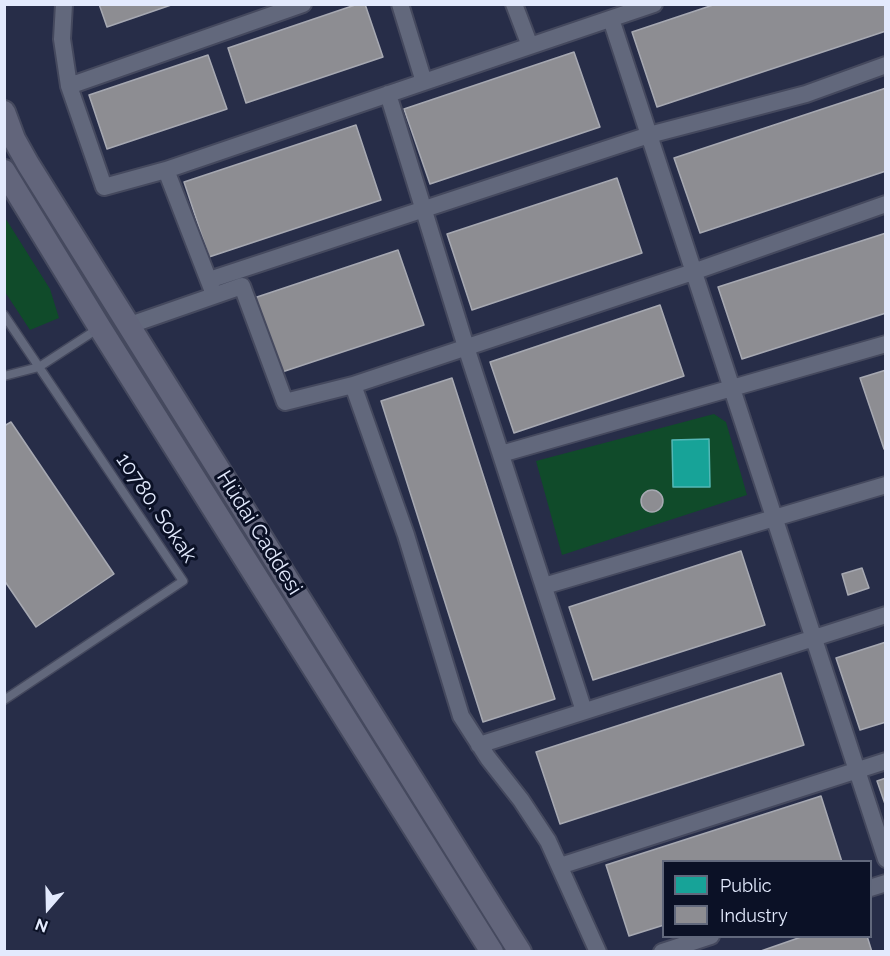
<!DOCTYPE html>
<meta charset="utf-8">
<style>
body{margin:0}
#map{position:relative;width:890px;height:956px;overflow:hidden;background:#272d48;font-family:Raleway,sans-serif}
canvas{display:block}
.frame{position:absolute;inset:0;border:6px solid #e3eafd;pointer-events:none}
.legend{position:absolute;left:662px;top:860px;width:210px;height:78px;box-sizing:border-box;background:#0b1126;border:2px solid #61687c;margin:0;padding:8px 10px;list-style:none;font-size:18px;color:#e3eafd}
.legend li{display:flex;align-items:center;gap:12px;height:30px}
.legend b{width:30px;border:2px solid #61687c}
.north{position:absolute;left:18px;top:878px;width:60px;height:60px;-webkit-text-stroke:4px #0b1126;paint-order:stroke;rotate:200deg;font-size:16px;font-weight:700;line-height:24px;text-align:center;color:#e3eafd}
.north::after{content:'';display:block;margin:auto;width:21px;height:27px;background:#e3eafd;clip-path:polygon(50% 0,100% 100%,50% 72%,0 100%)}
</style>
<div id="map">
<canvas width="890" height="956"></canvas>
<div class="frame"></div>
<ul class="legend">
<li><b style="height:16px;background:#17a398"></b>Public</li>
<li><b style="height:16px;background:#8d8d92"></b>Industry</li>
</ul>
<div class="north">N</div>
</div>
<script>
const c = document.querySelector('canvas').getContext('2d');
c.lineJoin = 'round';
function paint(path, color) {
  c.fillStyle = color;
  c.fill(path, 'evenodd');
}
function poly(rows) {
  const path = new Path2D();
  for (const r of rows) {
    if (r.length === 3) {
      path.moveTo(r[0] + r[2], r[1]);
      path.arc(r[0], r[1], r[2], 0, 2 * Math.PI);
      continue;
    }
    path.moveTo(r[0], r[1]);
    for (let i = 2; i < r.length; i += 2) path.lineTo(r[i], r[i + 1]);
  }
  return path;
}
function trace(path, color, width, dash) {
  c.strokeStyle = color;
  c.lineWidth = width;
  c.lineCap = dash ? 'butt' : 'round';
  c.setLineDash(dash || []);
  c.stroke(path);
}
function drawText(font, color, halo, rows, align = 'center') {
  c.font = font + ' Raleway,sans-serif';
  c.lineWidth = 6;
  c.setLineDash([]);
  c.textBaseline = 'middle';
  c.strokeStyle = halo;
  c.fillStyle = color;
  for (const [text, x, y, turn = 0] of rows) {
    c.save();
    c.translate(x, y);
    c.rotate((+turn || 0) * Math.PI / 180);
    c.textAlign = isNaN(turn) ? turn : align;
    if (halo) c.strokeText(text, 0, 0);
    c.fillText(text, 0, 0);
    c.restore();
  }
}
paint(poly([
 [4,216,50,289,59,318,30,330,5,292],
 [714,414,726,422,747,495,562,555,536,461]
]), '#104b2a');
const public = poly([
 [709,439,710,487,673,487,672,440,709,439]
]);
paint(public, '#17a398');
trace(public, '#54b8b6', 1.5);
const industry = poly([
 [99,4,174,4,107,27,99,4],
 [358,4,365,4,383,57,246,103,228,48,358,4],
 [716,4,886,4,886,31,657,107,632,32,716,4],
 [574,52,600,127,430,184,404,109,574,52],
 [208,55,227,109,107,149,89,95,208,55],
 [886,88,886,171,700,233,674,158,886,88],
 [356,125,381,200,209,257,184,182,356,125],
 [617,178,642,253,472,310,447,234,617,178],
 [886,233,886,313,742,359,718,287,886,233],
 [398,250,424,325,279,373,254,298,398,250],
 [660,305,684,376,514,433,490,362,660,305],
 [886,370,886,449,884,449,860,378,886,370],
 [452,378,555,699,483,722,381,401,452,378],
 [11,422,114,574,36,627,4,580,4,426,11,422],
 [652,501,11],
 [741,551,765,625,593,680,569,607,741,551],
 [862,568,869,588,848,595,842,574,862,568],
 [886,642,886,722,860,730,836,658,886,642],
 [781,673,804,745,560,824,536,752,781,673],
 [886,778,886,807,877,781,886,778],
 [821,796,842,862,664,862,664,925,629,936,606,865,821,796],
 [804,936,867,936,872,952,758,952,804,936]
]);
paint(industry, '#8d8d92');
trace(industry, '#a7a9b2', 1.5);
const lane = poly([
 [4,315,183,581,4,700],
 [4,376,39,367,99,328]
]);
const street = poly([
 [64,4,62,39,69,86,104,187,166,170,212,289],
 [514,4,530,46,654,4],
 [611,19,886,859],
 [424,82,530,46],
 [69,86,303,4],
 [388,94,466,347,584,711],
 [166,170,424,82,400,4],
 [209,280,649,135,806,94,886,65],
 [130,325,242,286,285,402,353,385,406,535,461,716,488,758,521,800,548,841,598,952],
 [353,385,693,272,886,204],
 [501,454,886,344],
 [544,586,886,485],
 [479,745,886,615],
 [560,866,886,761],
 [870,888,886,883],
 [662,952,711,936]
]);
const secondary = poly([
 [4,112,14,139,28,164,520,952],
 [4,171,100,328,492,952]
]);
trace(lane, '#45495e', 11);
trace(street, '#45495e', 20);
trace(secondary, '#45495e', 26);
trace(lane, '#62687c', 8);
trace(street, '#62687c', 16);
trace(secondary, '#62657b', 22);
drawText('21px', '#e3eafd', '#0b1126', [
 ["10780. Sokak",156,508,56],
 ["Hüdai Caddesi",259,533,58]
]);
</script>
